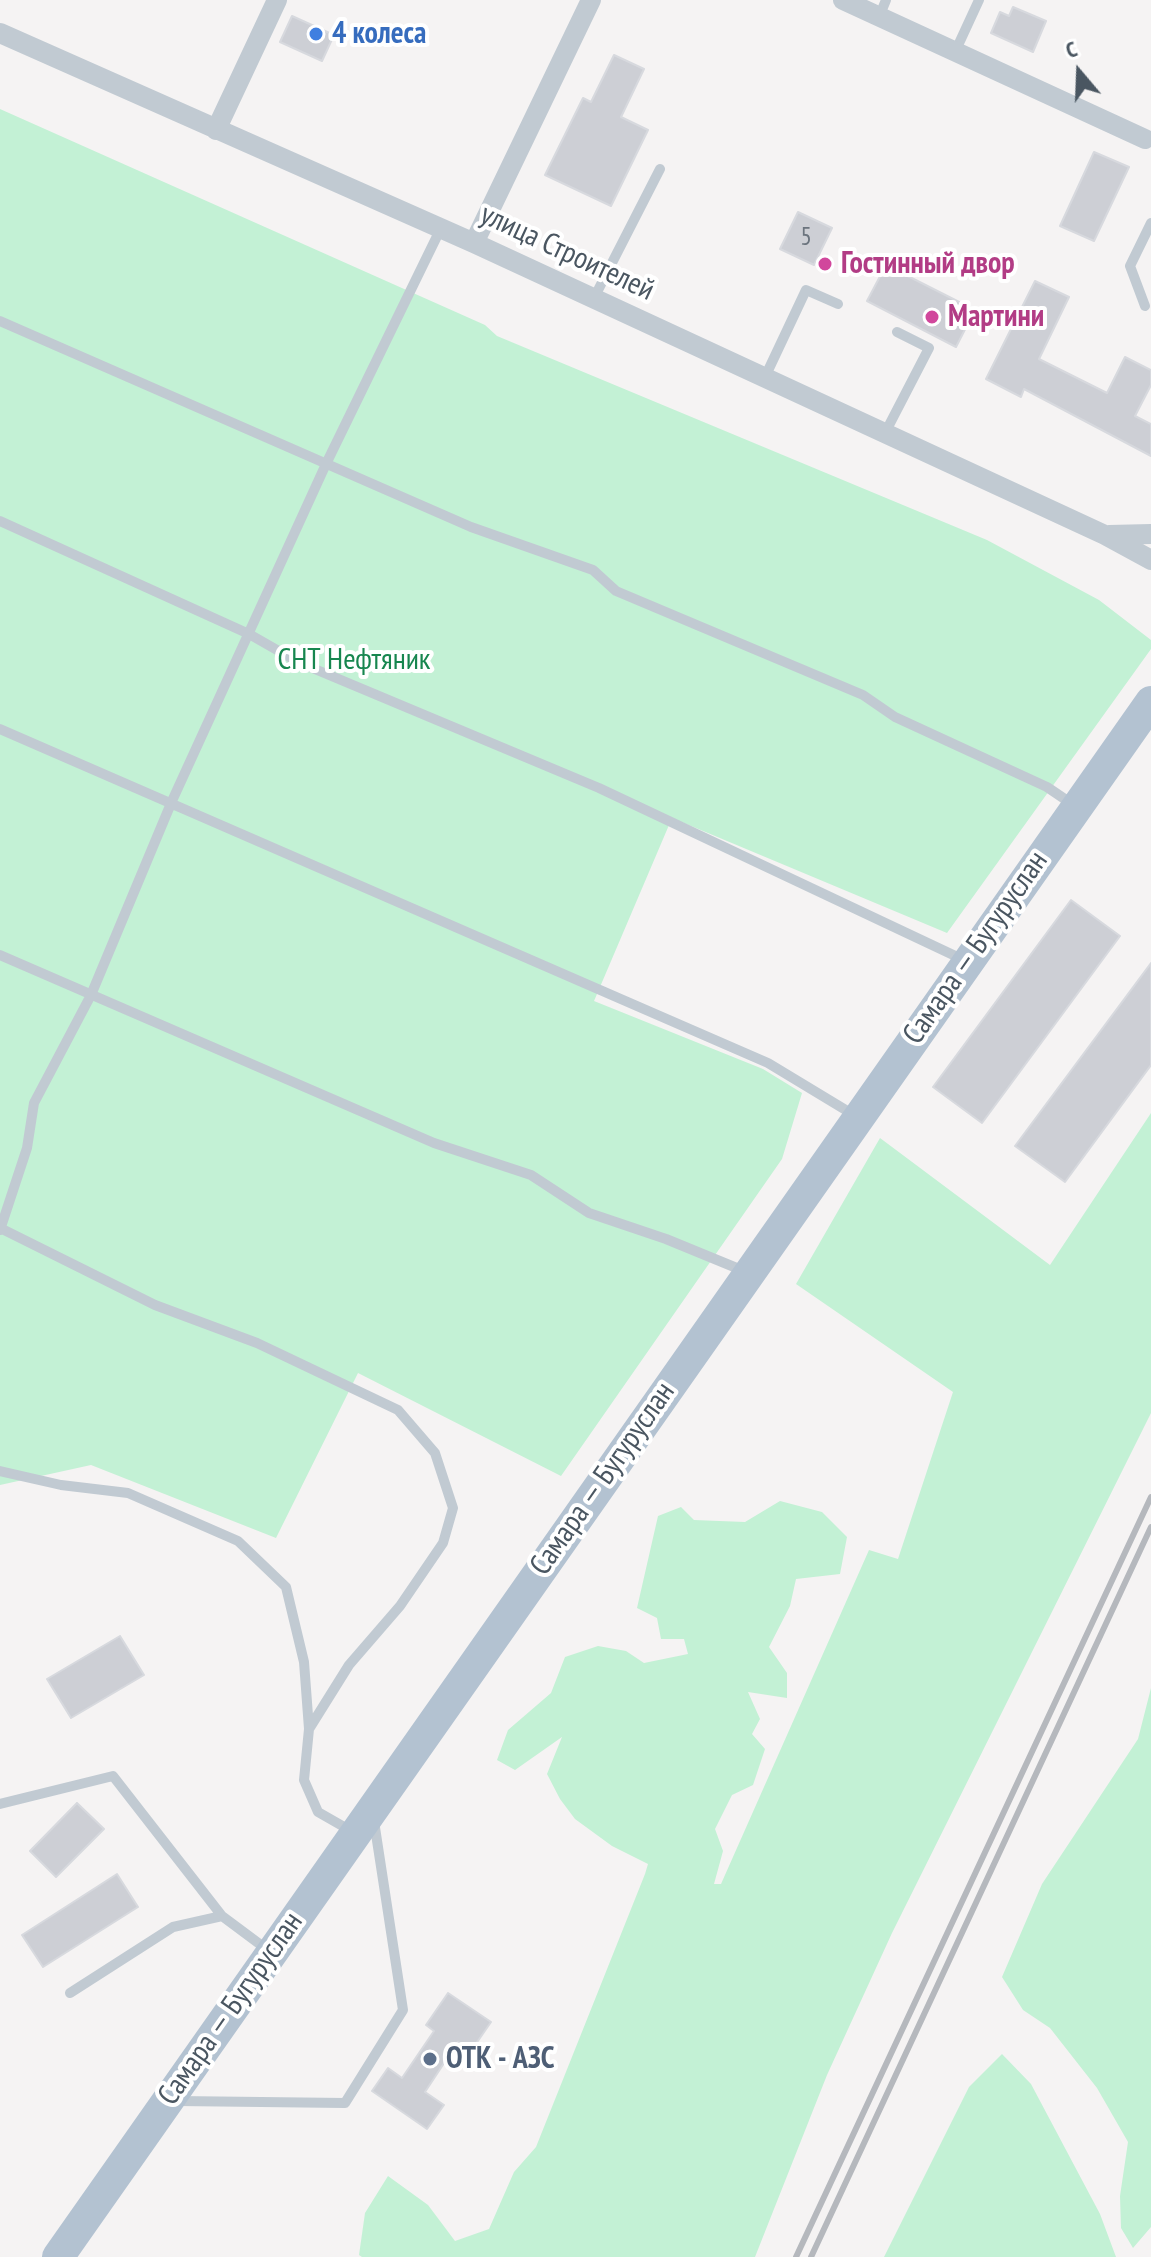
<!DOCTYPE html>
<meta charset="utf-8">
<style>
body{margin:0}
#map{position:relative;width:1151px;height:2257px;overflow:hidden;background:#f5f3f3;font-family:"PT Sans Narrow",sans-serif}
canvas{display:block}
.north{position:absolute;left:1039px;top:32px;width:80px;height:80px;-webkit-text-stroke:6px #fff;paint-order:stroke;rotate:341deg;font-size:22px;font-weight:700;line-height:32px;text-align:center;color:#4a5661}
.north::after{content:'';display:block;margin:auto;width:28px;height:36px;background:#4a5661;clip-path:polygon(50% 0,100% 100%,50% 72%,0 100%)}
</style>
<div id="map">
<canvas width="1151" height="2257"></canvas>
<div class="north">С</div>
</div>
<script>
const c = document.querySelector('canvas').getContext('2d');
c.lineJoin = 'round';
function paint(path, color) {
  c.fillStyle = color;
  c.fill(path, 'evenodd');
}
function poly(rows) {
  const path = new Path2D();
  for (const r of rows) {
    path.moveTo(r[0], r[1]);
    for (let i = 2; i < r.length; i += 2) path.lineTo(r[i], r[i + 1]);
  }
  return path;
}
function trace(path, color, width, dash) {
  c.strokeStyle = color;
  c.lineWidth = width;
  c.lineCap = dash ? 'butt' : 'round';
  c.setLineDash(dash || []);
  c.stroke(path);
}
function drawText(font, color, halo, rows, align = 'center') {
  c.font = font + ' "PT Sans Narrow",sans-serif';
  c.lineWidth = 8;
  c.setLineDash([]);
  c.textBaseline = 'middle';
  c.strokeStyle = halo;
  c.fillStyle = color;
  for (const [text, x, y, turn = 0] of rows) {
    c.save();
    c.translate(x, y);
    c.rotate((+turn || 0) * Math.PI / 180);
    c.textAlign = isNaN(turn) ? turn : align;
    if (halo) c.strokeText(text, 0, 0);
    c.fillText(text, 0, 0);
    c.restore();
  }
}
paint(poly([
 [0,109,485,325,497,336,987,540,1099,600,1151,640,1151,649,947,933,672,818,594,1001,763,1069,802,1093,782,1159,561,1476,358,1373,276,1538,91,1465,0,1485],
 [1151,1113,1151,1413,892,1933,827,2075,755,2257,362,2257,359,2255,365,2213,388,2176,428,2205,455,2241,489,2229,514,2172,536,2147,645,1874,648,1864,612,1846,575,1819,560,1799,547,1774,562,1737,515,1770,497,1760,508,1730,551,1693,565,1657,598,1646,626,1651,644,1663,688,1654,684,1639,661,1639,657,1618,637,1608,658,1516,681,1507,694,1520,745,1522,780,1501,822,1512,847,1537,840,1574,796,1579,790,1606,769,1647,787,1673,787,1698,748,1692,760,1719,752,1734,765,1749,753,1785,732,1795,715,1829,723,1851,714,1884,721,1884,869,1550,898,1559,953,1392,796,1284,880,1138,1050,1265],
 [1151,1688,1151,2227,1133,2248,1121,2228,1120,2196,1128,2142,1097,2088,1050,2028,1023,2010,1002,1977,1042,1884,1138,1739],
 [1002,2054,1031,2084,1100,2214,1116,2257,884,2257,969,2087]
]), '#c3f1d5');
const building = poly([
 [1013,7,1046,21,1033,52,991,33,1000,12,1009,16,1013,7],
 [292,16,334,35,322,61,280,42,292,16],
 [614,55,644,69,621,117,648,130,611,206,545,175,583,98,591,102,614,55],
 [1094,152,1129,167,1094,241,1060,226,1094,152],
 [798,212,832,228,814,265,780,249,798,212],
 [886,265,975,310,956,347,867,301,886,265],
 [1035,281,1069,297,1039,359,1107,393,1125,357,1151,370,1151,385,1135,416,1151,424,1151,456,1024,389,1021,397,986,379,1035,281],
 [1071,900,1120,936,982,1123,933,1087,1071,900],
 [1151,963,1151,1065,1065,1182,1015,1146,1151,963],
 [120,1636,144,1675,71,1718,47,1679,120,1636],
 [77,1803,104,1829,56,1877,30,1851,77,1803],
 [117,1874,138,1907,43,1967,22,1935,117,1874],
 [448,1993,491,2022,471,2051,458,2042,425,2092,444,2105,427,2129,372,2091,388,2068,402,2078,434,2031,426,2025,448,1993]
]);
paint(building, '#cdcfd5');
trace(building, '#d7d9de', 2);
trace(poly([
 [879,17,886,0],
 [955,52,979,0],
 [594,298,660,169],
 [1145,306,1130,266,1151,223],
 [0,321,471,527,593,570,616,591,863,695,895,717,1047,787,1075,806],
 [765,377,806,290,838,304],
 [885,433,929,348,897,332],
 [0,521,249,634,298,662,599,788,966,961],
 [0,729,768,1063,854,1115],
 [0,955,434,1143,531,1175,589,1213,666,1239,744,1271],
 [0,1228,155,1305,257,1343,398,1410,435,1453,453,1508,443,1543,400,1606,349,1665,309,1729,304,1780,318,1812,353,1832],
 [0,1230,27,1148,34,1103,91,995,172,801,326,464,441,228],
 [0,1471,61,1485,128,1493,238,1541,286,1587,304,1662,309,1729],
 [0,1804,113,1776,222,1916,269,1951],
 [70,1993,173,1927,222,1916],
 [177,2101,345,2103,403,2010,374,1821]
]), '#c1cad2', 10);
trace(poly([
 [843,0,1145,139],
 [0,33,474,243,1105,535,1151,560],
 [216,130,277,0],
 [474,243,591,0],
 [1109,535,1151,534]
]), '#c1cad2', 20);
trace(poly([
 [58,2257,1151,702]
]), '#b3c2d1', 32);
trace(poly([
 [796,2257,1151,1497],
 [811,2257,1151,1527]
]), '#b5b8bd', 6);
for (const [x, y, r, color] of [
 [316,34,8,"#3f7fe0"],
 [825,264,8,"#d1479c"],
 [932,317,8,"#d1479c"],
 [430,2059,8,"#5c6f8a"]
]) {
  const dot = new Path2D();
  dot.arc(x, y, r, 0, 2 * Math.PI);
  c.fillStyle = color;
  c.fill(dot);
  trace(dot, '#fff', 3);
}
drawText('26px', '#6b747e', null, [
 ["5",806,238]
]);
drawText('bold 30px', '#366cbe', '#fff', [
 ["4 колеса",332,34]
], 'left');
drawText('30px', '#4a5661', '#fff', [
 ["улица Строителей",567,253,25],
 ["Самара — Бугуруслан",976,948,-55],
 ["Самара — Бугуруслан",603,1479,-55],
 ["Самара — Бугуруслан",231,2009,-55]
]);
drawText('bold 30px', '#b23c85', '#fff', [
 ["Гостинный двор",841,264],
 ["Мартини",948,317]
], 'left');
drawText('30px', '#17864f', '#fff', [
 ["СНТ Нефтяник",354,660]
]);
drawText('bold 30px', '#4e5e75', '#fff', [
 ["ОТК - АЗС",446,2059]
], 'left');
</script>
